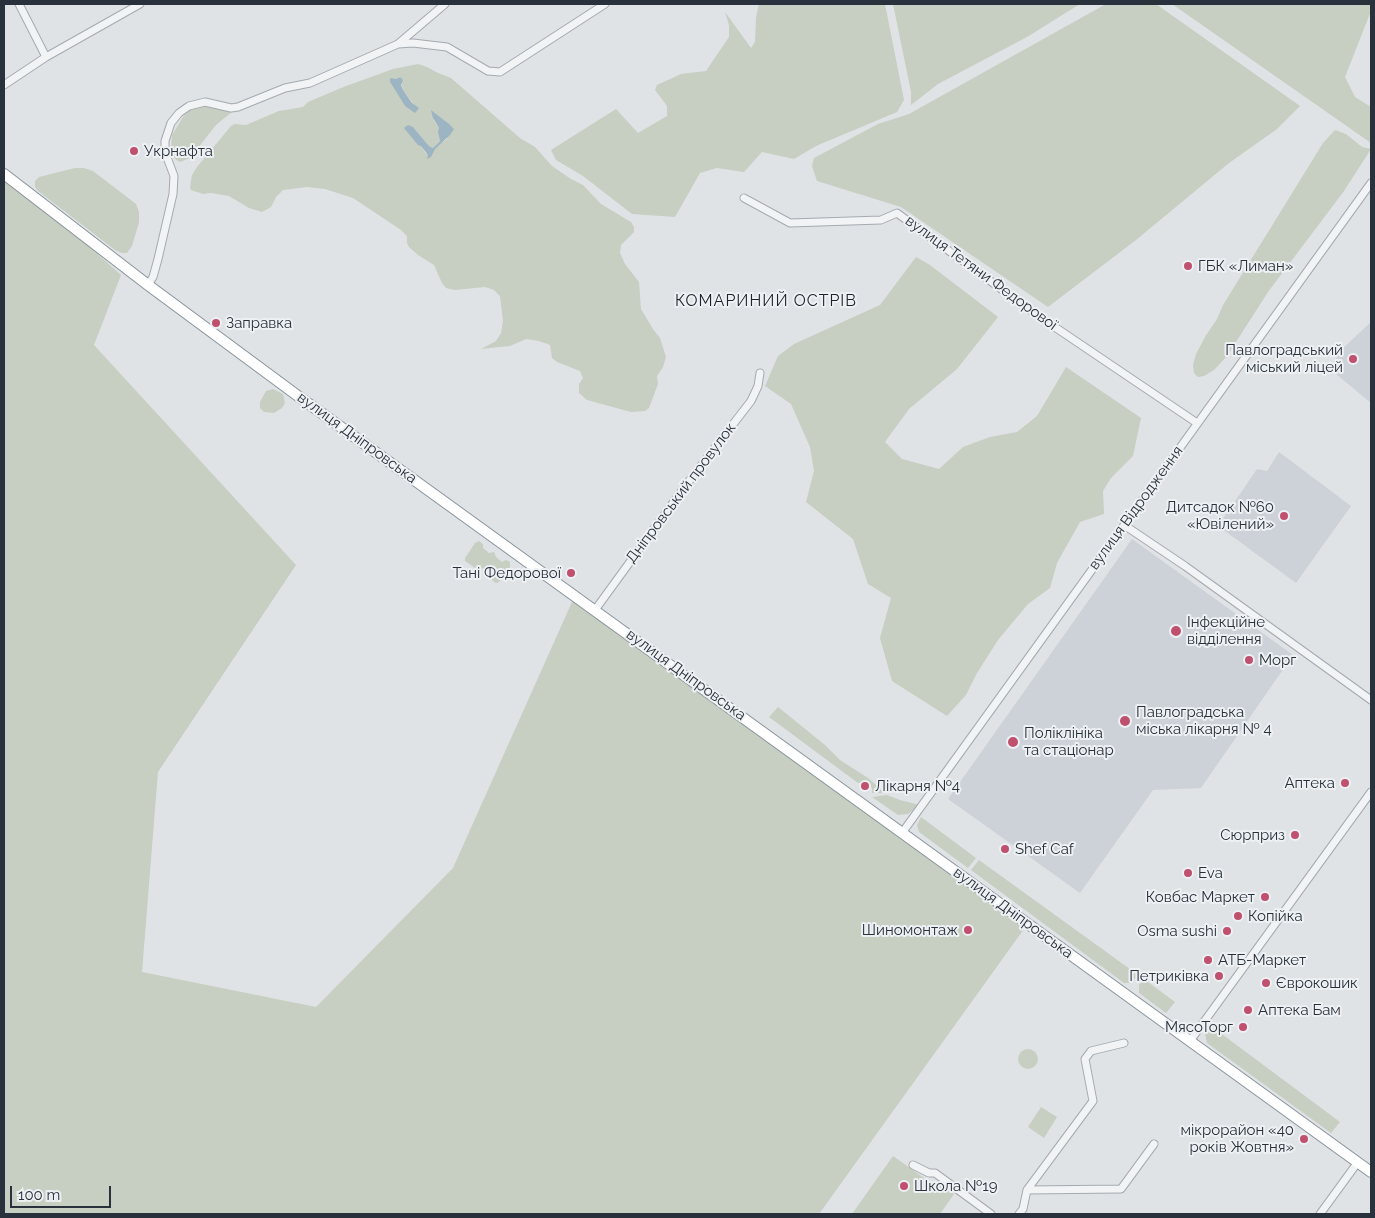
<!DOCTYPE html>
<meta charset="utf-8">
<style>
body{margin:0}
#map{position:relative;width:1375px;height:1218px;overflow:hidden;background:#dfe3e6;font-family:Raleway,sans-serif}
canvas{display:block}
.frame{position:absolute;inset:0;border:5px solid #29323c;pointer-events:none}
.scale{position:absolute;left:10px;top:1186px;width:101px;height:22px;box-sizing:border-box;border:2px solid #29323c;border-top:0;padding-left:6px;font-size:15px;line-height:18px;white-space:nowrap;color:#29323c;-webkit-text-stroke:4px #eef1f4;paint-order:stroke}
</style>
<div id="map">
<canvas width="1375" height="1218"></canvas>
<div class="frame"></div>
<div class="scale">100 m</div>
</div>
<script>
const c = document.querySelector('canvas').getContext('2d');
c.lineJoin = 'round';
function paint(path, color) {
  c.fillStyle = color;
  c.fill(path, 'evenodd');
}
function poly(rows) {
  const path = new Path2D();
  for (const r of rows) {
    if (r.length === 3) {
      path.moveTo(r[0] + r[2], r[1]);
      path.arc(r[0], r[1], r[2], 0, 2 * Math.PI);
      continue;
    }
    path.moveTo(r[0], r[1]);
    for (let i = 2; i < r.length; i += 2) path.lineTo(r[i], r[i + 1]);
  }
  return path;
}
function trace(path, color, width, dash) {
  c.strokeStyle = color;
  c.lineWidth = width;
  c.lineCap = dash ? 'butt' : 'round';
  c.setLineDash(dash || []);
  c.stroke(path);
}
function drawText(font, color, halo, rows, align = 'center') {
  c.font = font + ' Raleway,sans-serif';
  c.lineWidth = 4;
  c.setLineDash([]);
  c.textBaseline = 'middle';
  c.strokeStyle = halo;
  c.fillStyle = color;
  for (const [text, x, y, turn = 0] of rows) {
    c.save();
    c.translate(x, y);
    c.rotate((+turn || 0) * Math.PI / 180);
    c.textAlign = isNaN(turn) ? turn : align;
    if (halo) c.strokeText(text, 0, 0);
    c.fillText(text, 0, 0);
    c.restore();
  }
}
paint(poly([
 [1371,322,1371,403,1330,369,1341,350],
 [1279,452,1351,506,1296,583,1218,526,1257,469,1267,471],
 [1132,539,1293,655,1201,788,1153,790,1080,893,948,799]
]), '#cdd2d8');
paint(poly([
 [759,4,885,4,904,100,897,112,816,146,794,159,762,152,744,172,717,168,700,173,675,217,632,214,583,176,556,160,551,150,616,109,638,133,667,116,667,106,655,90,657,85,681,74,706,71,729,37,729,25,725,12,751,48,755,42,756,17],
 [893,4,1080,4,1027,37,938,84,911,105,911,92],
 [1106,4,1156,4,1300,106,1277,129,1229,163,1136,240,1048,307,901,207,817,181,812,166,814,158,878,124,909,114],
 [1172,4,1371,4,1371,11,1345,77,1355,97,1371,107,1371,143],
 [418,64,427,67,436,72,451,78,520,138,535,147,552,166,571,179,583,185,601,204,631,222,634,227,634,232,621,245,620,253,625,264,639,282,641,309,653,329,660,338,666,357,663,367,657,376,658,384,649,408,645,411,631,412,587,400,579,393,579,384,583,378,580,371,557,362,552,358,550,345,539,341,526,339,510,346,481,349,496,341,501,333,503,321,500,296,494,290,485,287,455,290,446,288,442,283,434,265,418,255,409,247,407,243,407,236,401,230,353,198,325,189,307,187,283,190,276,197,271,207,262,212,249,208,229,196,211,193,203,194,191,190,190,187,192,175,197,167,231,126,235,124,246,125,279,111,303,107,308,102,346,86,393,69],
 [400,77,403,90,416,107,405,106,390,82],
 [432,111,448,123,447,139,426,154,421,146,408,132,413,127,429,146,433,148,440,141,439,128,434,121],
 [201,106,212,107,232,112,216,125,190,158,180,162,175,159,171,151,172,135,183,117,191,109],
 [1335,130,1346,134,1362,147,1371,149,1344,191,1268,292,1227,356,1214,370,1204,376,1198,377,1194,373,1193,365,1196,354,1205,337,1217,319,1223,305,1323,143],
 [75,168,84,168,93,171,136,204,139,212,139,222,132,246,127,253,122,253,115,250,38,191,35,187,35,181,39,177],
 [4,170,121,275,94,345,296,565,158,772,142,972,316,1007,453,868,576,593,1029,922,819,1214,4,1214],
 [916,257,930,265,998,317,957,369,909,409,885,442,902,459,939,469,963,447,990,437,1017,432,1037,416,1066,367,1141,418,1133,456,1111,478,1103,491,1104,514,1080,522,1057,563,1050,588,1028,604,998,640,977,673,966,695,947,716,892,681,880,638,891,598,868,584,853,539,806,502,814,471,810,447,791,404,765,386,778,356,794,344,880,305],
 [273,389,283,394,285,403,282,408,274,413,264,412,260,408,260,402,266,391],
 [479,541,483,544,483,548,489,553,494,552,496,557,502,562,506,560,510,562,510,567,499,582,496,583,483,574,484,571,482,568,478,570,465,561,465,558,475,543],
 [778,707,825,745,840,760,868,778,885,793,872,793,872,788,865,782,858,783,769,717],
 [887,795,900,800,920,805,908,814,898,815,872,797],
 [921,817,976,858,968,868,919,832,917,825],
 [979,860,1134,972,1137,976,1135,979,1129,983,1124,983,971,870],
 [1143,981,1148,982,1175,1002,1166,1013,1139,993,1139,985],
 [1209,1028,1215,1029,1340,1122,1331,1133,1207,1043,1205,1034],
 [1028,1059,10],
 [1041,1107,1057,1117,1044,1138,1028,1127],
 [893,1156,938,1188,941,1185,954,1194,940,1214,852,1214]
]), '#c6cfc1');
paint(poly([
 [400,77,403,80,401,85,403,90,412,103,419,108,415,113,405,106,390,82,390,78,396,79],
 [431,110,448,123,454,129,450,135,435,149,431,157,427,159,428,155,421,146,418,145,404,128,408,125,413,127,429,146,433,148,440,141,438,132,439,128,433,118]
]), '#9db4c3');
const minor = poly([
 [19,4,46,57],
 [398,44,413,43,447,47,488,71,500,72,605,4],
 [4,85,46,57,140,4],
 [744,198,790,223,881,220,897,213,1037,315,1197,423],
 [148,285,153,277,158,259,173,194,174,176,165,152,165,141,171,123,179,113,189,106,205,102,231,108,238,107,285,88,310,83,398,44,445,4],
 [1124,525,1185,566,1371,700],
 [595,610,686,485,751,401,758,386,760,373],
 [902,833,1371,183],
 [1190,1041,1371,792],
 [913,1165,929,1173,935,1173,991,1214],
 [1027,1190,1121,1189,1154,1144],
 [1019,1214,1023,1209,1027,1190,1093,1101,1085,1059,1091,1051,1124,1043],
 [1320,1214,1358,1162]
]);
const highway = poly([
 [4,174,148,285,298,396,1371,1172]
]);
trace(minor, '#a5aab0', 9);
trace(highway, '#88929b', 12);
trace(minor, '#f1f3f5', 7);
trace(highway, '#fff', 10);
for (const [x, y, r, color] of [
 [134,151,5,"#bf506e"],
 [1188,266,5,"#bf506e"],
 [216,323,5,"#bf506e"],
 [1353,359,5,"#bf506e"],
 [1284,516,5,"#bf506e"],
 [571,573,5,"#bf506e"],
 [1176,631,6,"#bf506e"],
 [1249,660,5,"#bf506e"],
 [1125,721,6,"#bf506e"],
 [1013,742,6,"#bf506e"],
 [1345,783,5,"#bf506e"],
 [865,786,5,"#bf506e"],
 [1295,835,5,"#bf506e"],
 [1005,849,5,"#bf506e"],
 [1188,873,5,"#bf506e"],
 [1265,897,5,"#bf506e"],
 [1238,916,5,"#bf506e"],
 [968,930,5,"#bf506e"],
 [1227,931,5,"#bf506e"],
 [1208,960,5,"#bf506e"],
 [1219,976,5,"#bf506e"],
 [1266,983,5,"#bf506e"],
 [1248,1010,5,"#bf506e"],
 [1243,1027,5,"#bf506e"],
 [1304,1139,5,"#bf506e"],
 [904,1186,5,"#bf506e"]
]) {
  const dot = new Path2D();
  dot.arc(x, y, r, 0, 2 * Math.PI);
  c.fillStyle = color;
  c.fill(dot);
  trace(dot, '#eef1f4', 2);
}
drawText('15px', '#29323c', '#eef1f4', [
 ["Укрнафта",144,151],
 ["ГБК «Лиман»",1198,266],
 ["Заправка",226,323],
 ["Павлоградський",1343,350,"right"],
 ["міський ліцей",1343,367,"right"],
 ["Дитсадок №60",1274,507,"right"],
 ["«Ювілений»",1274,524,"right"],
 ["Тані Федорової",561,573,"right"],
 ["Інфекційне",1187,622],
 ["відділення",1187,639],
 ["Морг",1259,660],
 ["Павлоградська",1136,712],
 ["міська лікарня № 4",1136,729],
 ["Поліклініка",1024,733],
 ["та стаціонар",1024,750],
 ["Аптека",1335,783,"right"],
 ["Лікарня №4",875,786],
 ["Сюрприз",1285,835,"right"],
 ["Shef Caf",1015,849],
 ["Eva",1198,873],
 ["Ковбас Маркет",1255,897,"right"],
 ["Копiйка",1248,916],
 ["Шиномонтаж",958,930,"right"],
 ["Osma sushi",1217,931,"right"],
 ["АТБ-Маркет",1218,960],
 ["Петриківка",1209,976,"right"],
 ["Єврокошик",1276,983],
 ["Аптека Бам",1258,1010],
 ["МясоТорг",1233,1027,"right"],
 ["мікрорайон «40",1294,1130,"right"],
 ["років Жовтня»",1294,1147,"right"],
 ["Школа №19",914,1186]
], 'left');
drawText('15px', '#29323c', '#eef1f4', [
 ["вулиця Тетяни Федорової",981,273,36],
 ["вулиця Дніпровська",357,438,36],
 ["Дніпровський провулок",681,493,-53],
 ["вулиця Відродження",1136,508,-54],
 ["вулиця Дніпровська",686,675,36],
 ["вулиця Дніпровська",1013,913,36]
]);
c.letterSpacing = '1px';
drawText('16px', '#1c232d', '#eef1f4', [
 ["КОМАРИНИЙ ОСТРІВ",766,301]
]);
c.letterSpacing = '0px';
</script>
